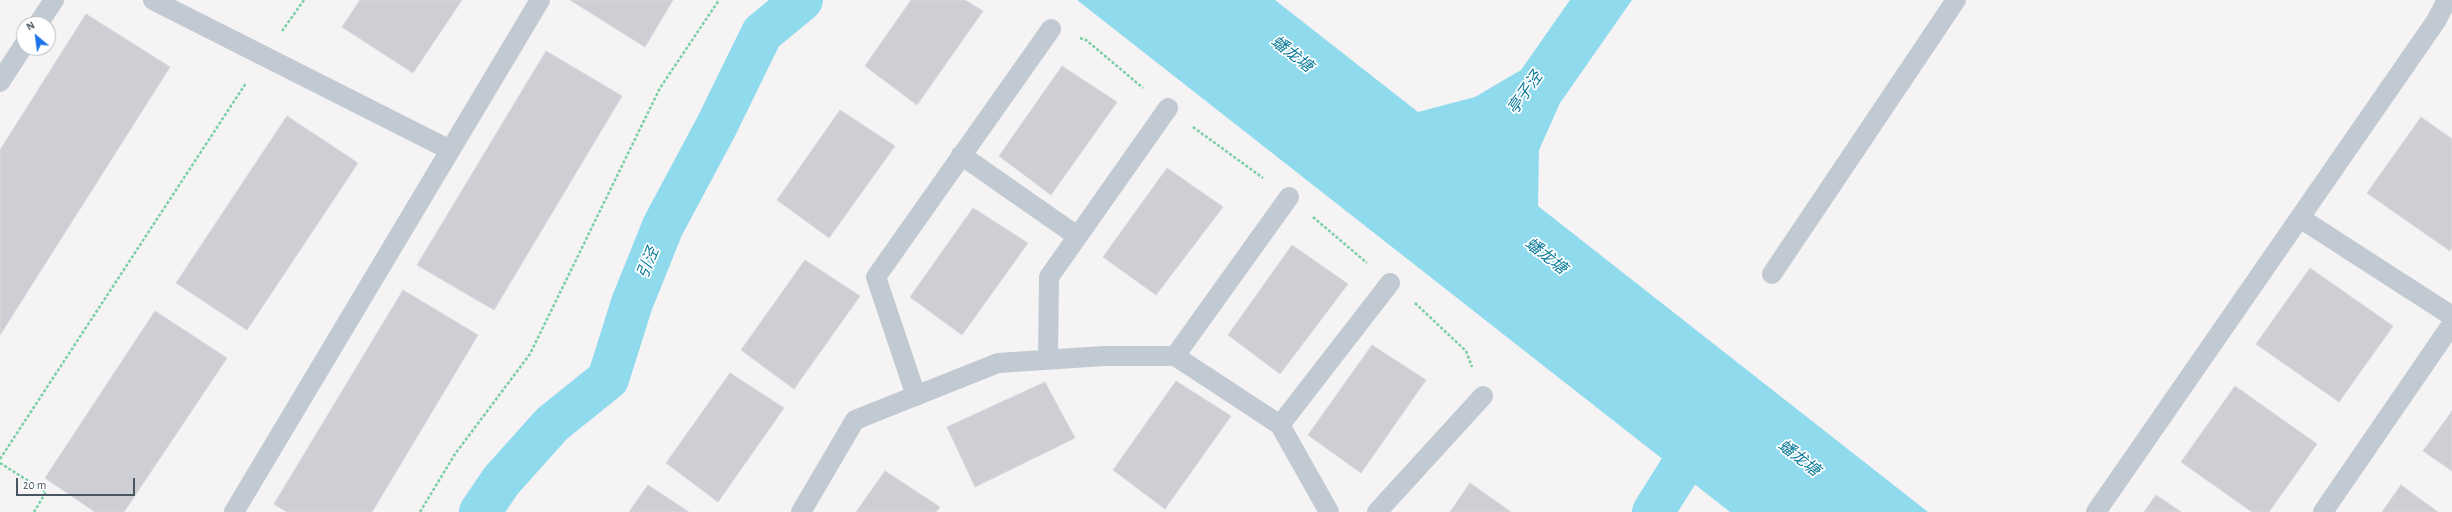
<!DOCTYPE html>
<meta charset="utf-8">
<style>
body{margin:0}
#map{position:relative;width:2452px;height:512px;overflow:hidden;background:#f5f3f3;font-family:"Alegreya Sans",sans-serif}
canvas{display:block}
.north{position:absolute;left:16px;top:16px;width:40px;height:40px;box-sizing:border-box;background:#fff;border:1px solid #b7bbc0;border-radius:50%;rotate:331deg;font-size:11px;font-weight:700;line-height:16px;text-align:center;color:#4a5661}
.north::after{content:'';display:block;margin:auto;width:14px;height:18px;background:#1a73e8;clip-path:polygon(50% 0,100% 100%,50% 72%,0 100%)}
.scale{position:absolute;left:16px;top:478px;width:119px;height:18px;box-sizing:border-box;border:2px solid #4a5661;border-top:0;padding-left:5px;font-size:12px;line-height:14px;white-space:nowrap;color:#4a5661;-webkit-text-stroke:3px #fff;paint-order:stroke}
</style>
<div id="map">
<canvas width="2452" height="512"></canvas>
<div class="north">N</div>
<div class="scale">20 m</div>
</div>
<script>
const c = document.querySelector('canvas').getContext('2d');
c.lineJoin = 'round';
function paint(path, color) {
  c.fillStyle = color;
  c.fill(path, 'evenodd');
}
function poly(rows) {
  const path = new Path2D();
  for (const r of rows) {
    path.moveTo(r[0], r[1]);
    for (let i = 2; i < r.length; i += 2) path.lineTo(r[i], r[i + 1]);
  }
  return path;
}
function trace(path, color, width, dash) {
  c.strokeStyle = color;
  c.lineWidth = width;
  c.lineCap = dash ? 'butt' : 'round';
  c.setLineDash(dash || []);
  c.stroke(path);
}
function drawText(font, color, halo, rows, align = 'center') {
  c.font = font + ' "Alegreya Sans","Noto Sans SC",sans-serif';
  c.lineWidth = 3.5;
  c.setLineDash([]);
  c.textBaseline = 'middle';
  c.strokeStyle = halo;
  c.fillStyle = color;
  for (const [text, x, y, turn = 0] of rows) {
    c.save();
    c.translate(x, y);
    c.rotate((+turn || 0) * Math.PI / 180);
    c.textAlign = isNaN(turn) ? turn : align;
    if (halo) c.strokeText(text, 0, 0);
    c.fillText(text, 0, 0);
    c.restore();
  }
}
paint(poly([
 [1077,0,1275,0,1418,112,1475,97,1521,70,1570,0,1632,0,1560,103,1539,150,1538,206,1928,512,1730,512]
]), '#90daee');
trace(poly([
 [480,512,501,481,552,424,608,379,632,303,663,226,716,127,762,33,802,0],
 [1653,512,1709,423]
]), '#90daee', 42);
const building = poly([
 [360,0,462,0,413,73,342,27,360,0],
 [570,0,673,0,645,47,570,0],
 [911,0,965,0,983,11,917,105,865,66,911,0],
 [86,14,170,67,0,335,0,150,86,14],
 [546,51,622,96,494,310,417,265,546,51],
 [1062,66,1117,102,1051,195,999,156,1062,66],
 [840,110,895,146,829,238,777,200,840,110],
 [287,116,358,163,247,330,176,283,287,116],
 [2421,117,2452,139,2452,248,2450,251,2367,193,2421,117],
 [1167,168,1223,207,1156,295,1103,257,1167,168],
 [973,208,1028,243,962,335,910,297,973,208],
 [1292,245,1348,284,1280,374,1228,335,1292,245],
 [805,260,860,296,794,389,741,350,805,260],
 [2310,268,2393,326,2339,402,2256,344,2310,268],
 [403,290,478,335,372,512,287,512,274,504,403,290],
 [155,311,227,358,124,512,95,512,45,478,155,311],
 [1372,345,1426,380,1361,473,1308,435,1372,345],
 [730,373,784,408,718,502,666,463,730,373],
 [1176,381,1231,416,1165,509,1113,470,1176,381],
 [1045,382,1075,438,975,487,947,427,1045,382],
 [2235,386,2317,444,2269,512,2252,512,2181,462,2235,386],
 [2452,411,2452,471,2423,451,2452,411],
 [885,471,940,507,936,512,856,512,885,471],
 [1470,483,1511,512,1450,512,1470,483],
 [648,485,689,512,629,512,648,485],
 [2401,485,2438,512,2382,512,2401,485],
 [2156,495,2181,512,2144,512,2156,495]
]);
paint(building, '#cdcfd5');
trace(building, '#d7d9de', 1);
trace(poly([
 [282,31,304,0],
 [1080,38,1086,40,1143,88],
 [1193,127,1263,178],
 [1313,217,1367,263],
 [1415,303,1466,351,1472,367],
 [0,459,246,83],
 [0,463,46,492,34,512],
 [420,512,455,454,530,354,660,88,719,0]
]), '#7ad0a6', 2.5, [3, 2]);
trace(poly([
 [153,0,450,150],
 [38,24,54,0],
 [0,82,24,45],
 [961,155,1077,236],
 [2300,218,2452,316],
 [1772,274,1956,0],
 [1175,356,1289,197],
 [1048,359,1049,277,1168,108],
 [916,396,876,277,1051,29],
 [1280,425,1390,283],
 [234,512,540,0],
 [801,512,855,420,998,363,1104,356,1175,356,1280,425,1329,512],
 [1377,512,1483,396],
 [2096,512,2436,21,2447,0],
 [2323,512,2452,324]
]), '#c1cad2', 20);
drawText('italic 16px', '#0c7c9b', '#fff', [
 ["蟠龙塘",1292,54,38],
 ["亭子泾",1525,93,-55],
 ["蟠龙塘",1546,256,38],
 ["引泾",648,263,-68],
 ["蟠龙塘",1799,458,38]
]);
</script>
